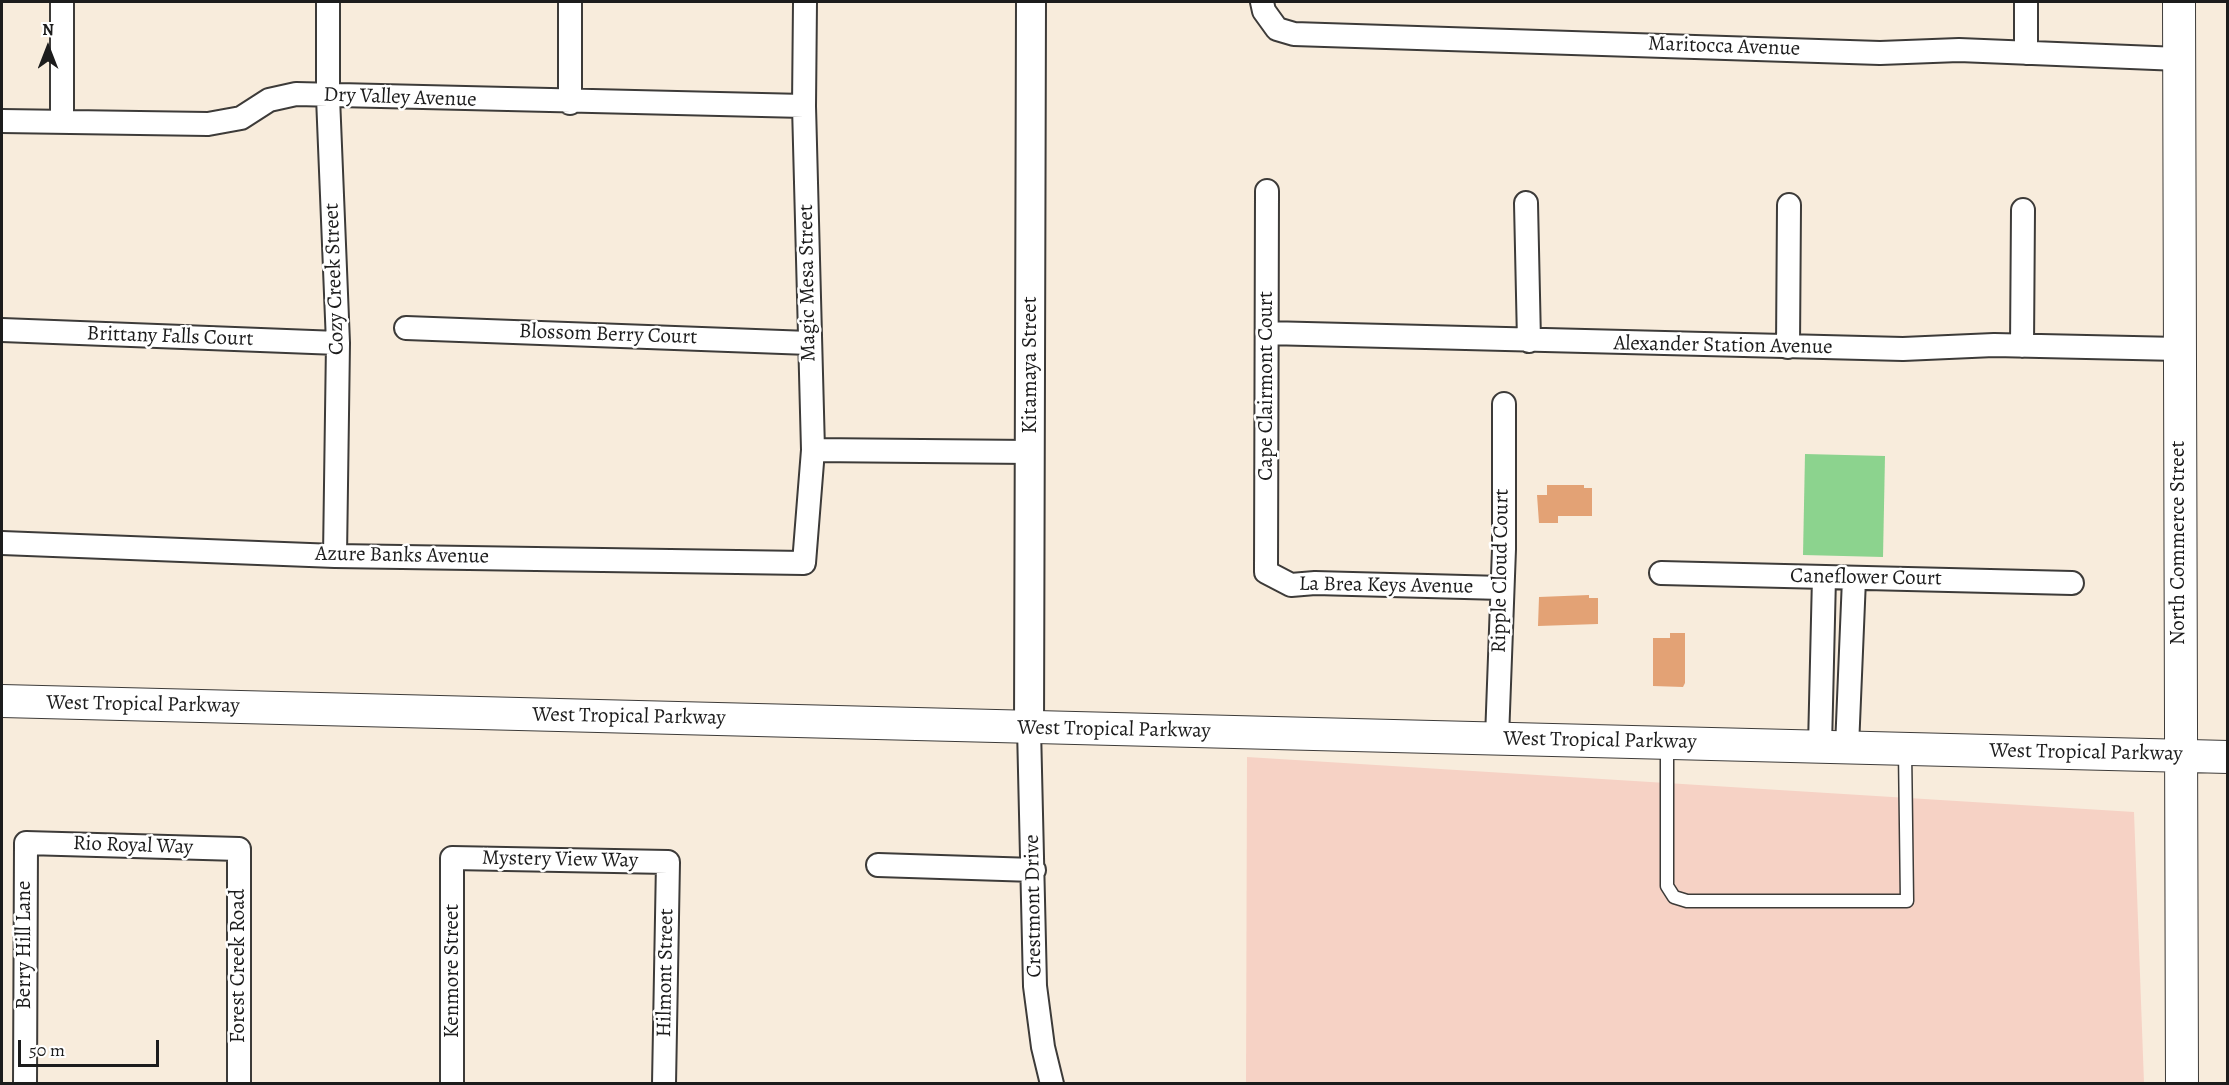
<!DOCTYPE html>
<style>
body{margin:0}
#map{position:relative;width:2229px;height:1085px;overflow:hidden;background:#f8ecdc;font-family:Alegreya,serif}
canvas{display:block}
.frame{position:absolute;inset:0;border:3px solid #1c1c1c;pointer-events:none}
.north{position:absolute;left:18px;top:18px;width:60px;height:60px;-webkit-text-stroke:4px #fff;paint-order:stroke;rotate:0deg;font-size:16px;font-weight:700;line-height:24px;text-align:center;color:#1c1c1c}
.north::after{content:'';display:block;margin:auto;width:21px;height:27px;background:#1c1c1c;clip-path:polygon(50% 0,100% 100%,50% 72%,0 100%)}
.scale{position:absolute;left:18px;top:1040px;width:141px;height:27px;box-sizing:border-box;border:3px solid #1c1c1c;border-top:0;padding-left:8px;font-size:18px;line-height:21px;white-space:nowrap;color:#1c1c1c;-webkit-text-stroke:4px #fff;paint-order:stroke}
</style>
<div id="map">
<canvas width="2229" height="1085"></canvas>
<div class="frame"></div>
<div class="north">N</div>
<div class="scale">50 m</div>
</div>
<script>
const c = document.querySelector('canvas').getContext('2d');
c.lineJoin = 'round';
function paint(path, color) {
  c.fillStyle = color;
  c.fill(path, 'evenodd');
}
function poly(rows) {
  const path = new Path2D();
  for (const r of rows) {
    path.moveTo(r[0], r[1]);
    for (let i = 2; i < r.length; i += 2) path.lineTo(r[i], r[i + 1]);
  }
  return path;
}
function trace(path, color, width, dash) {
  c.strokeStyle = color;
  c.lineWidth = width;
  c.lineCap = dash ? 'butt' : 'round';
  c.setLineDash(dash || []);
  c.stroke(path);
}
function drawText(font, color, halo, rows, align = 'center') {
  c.font = font + ' Alegreya,serif';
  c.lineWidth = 5;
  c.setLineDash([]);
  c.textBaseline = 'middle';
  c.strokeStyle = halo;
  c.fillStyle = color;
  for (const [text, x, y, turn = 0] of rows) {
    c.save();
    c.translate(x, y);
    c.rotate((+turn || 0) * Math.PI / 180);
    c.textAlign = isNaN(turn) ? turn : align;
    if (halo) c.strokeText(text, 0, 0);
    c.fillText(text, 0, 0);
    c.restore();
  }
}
paint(poly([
 [1247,757,2134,812,2144,1083,1246,1084]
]), '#f6d2c5');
paint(poly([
 [1805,454,1885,456,1883,557,1803,555]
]), '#8cd38e');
paint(poly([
 [1547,485,1584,485,1584,488,1592,488,1592,516,1558,516,1558,523,1539,523,1537,495,1547,495],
 [1589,595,1589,598,1598,598,1598,624,1538,626,1539,597],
 [1670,633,1685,633,1685,683,1683,687,1653,686,1653,638,1670,638]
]), '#e3a275');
const service = poly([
 [1667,744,1667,886,1674,897,1687,901,1907,901,1905,749]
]);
const minor = poly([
 [328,2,328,97,338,343,335,556],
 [570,2,570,103],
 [1262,2,1264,11,1277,29,1294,34,1880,53,1959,50,2179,59],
 [2026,53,2026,2],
 [2,121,208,124,241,118,269,100,296,94,804,106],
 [62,122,62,2],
 [1267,191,1266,572,1291,585,1315,583,1502,588],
 [1526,203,1529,341],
 [406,328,809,343],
 [2,330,338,343],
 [1267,333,1903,349,1994,345,2179,349],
 [2022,346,2023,210],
 [1788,347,1789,205],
 [813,450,1031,452],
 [2,543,335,556,804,563,813,450,804,106,805,2],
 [1661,573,2072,583],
 [1029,728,1035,986,1043,1047,1052,1084],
 [1497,738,1504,549,1504,404],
 [1820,746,1824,577],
 [1847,747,1854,579],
 [878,865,1034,870],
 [25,1084,26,843,239,849,239,1084],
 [452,1084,452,858,668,862,664,1084]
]);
const tertiary = poly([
 [1029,728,1031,2]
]);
const secondary = poly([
 [2179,2,2182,1084],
 [2,701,2228,757]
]);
trace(service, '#3d3b39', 15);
trace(minor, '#3d3b39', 26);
trace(tertiary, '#3d3b39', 32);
trace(secondary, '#3d3b39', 34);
trace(service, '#fff', 12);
trace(minor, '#fff', 22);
trace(tertiary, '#fff', 28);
trace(secondary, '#fff', 32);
drawText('21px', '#1c1c1c', '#fff', [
 ["Maritocca Avenue",1724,47,2],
 ["Dry Valley Avenue",400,98,2],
 ["Cozy Creek Street",335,279,-92],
 ["Magic Mesa Street",808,283,-91],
 ["Blossom Berry Court",608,335,2],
 ["Brittany Falls Court",170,337,2],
 ["Alexander Station Avenue",1723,346,1],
 ["Kitamaya Street",1031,365,-90],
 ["Cape Clairmont Court",1267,386,-90],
 ["North Commerce Street",2179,543,-90],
 ["Azure Banks Avenue",402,556,1],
 ["Ripple Cloud Court",1501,571,-89],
 ["Caneflower Court",1866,578,1],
 ["La Brea Keys Avenue",1386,586,1],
 ["West Tropical Parkway",143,705,1],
 ["West Tropical Parkway",629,717,1],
 ["West Tropical Parkway",1114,730,1],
 ["West Tropical Parkway",1600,741,1],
 ["West Tropical Parkway",2086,753,1],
 ["Rio Royal Way",133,846,2],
 ["Mystery View Way",560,860,1],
 ["Crestmont Drive",1034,906,-91],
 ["Berry Hill Lane",25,945,-90],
 ["Forest Creek Road",239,966,-90],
 ["Kenmore Street",453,971,-90],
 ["Hilmont Street",666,973,-89]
]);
</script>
